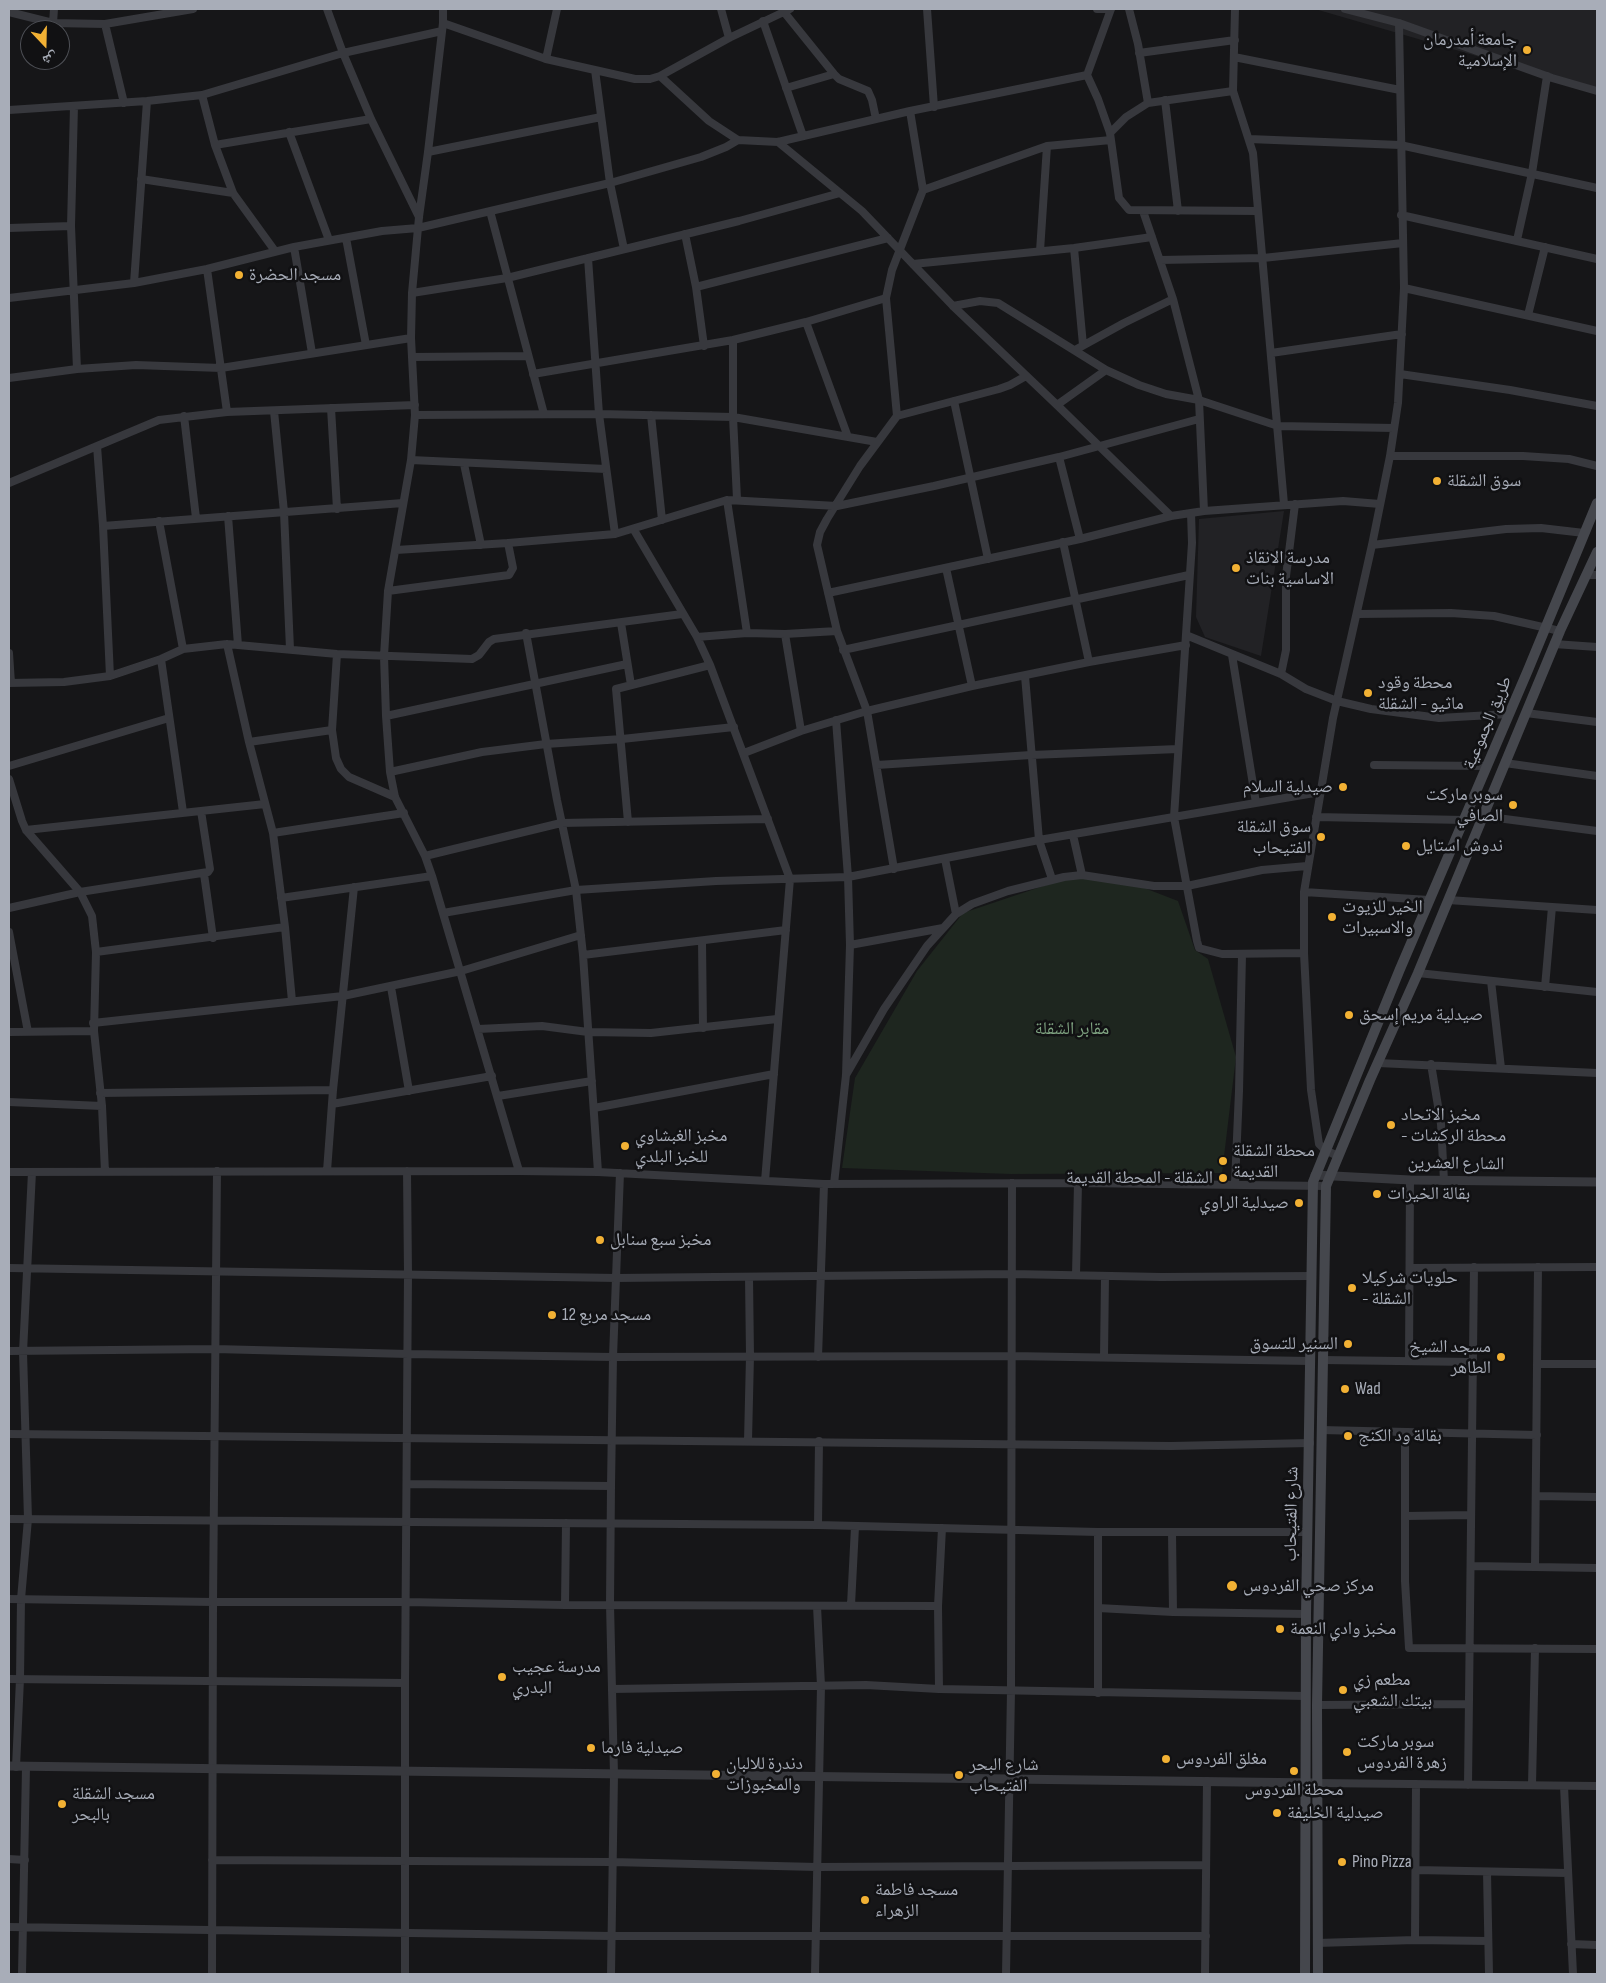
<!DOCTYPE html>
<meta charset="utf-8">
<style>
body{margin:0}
#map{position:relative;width:1606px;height:1983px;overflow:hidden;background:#161618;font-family:"Sofia Sans Condensed","Noto Naskh Arabic",sans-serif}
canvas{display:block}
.frame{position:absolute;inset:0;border:10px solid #a8adb8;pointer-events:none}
.north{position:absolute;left:20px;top:20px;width:50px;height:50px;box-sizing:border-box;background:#111113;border:1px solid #4d4f55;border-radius:50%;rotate:159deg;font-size:14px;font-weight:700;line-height:20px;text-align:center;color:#a8adb8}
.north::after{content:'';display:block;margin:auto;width:18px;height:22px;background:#f2b134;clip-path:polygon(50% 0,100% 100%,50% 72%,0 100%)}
</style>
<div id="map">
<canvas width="1606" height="1983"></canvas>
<div class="frame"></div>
<div class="north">ش</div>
</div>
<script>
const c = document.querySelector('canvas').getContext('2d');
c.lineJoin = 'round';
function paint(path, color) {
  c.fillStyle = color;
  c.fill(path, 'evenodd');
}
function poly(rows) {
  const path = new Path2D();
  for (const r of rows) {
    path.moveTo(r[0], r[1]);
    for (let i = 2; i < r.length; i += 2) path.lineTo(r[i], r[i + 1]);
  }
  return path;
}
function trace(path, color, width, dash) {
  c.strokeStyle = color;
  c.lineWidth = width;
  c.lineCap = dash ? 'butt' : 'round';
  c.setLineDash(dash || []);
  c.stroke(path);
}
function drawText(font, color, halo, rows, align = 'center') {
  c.font = font + ' "Sofia Sans Condensed","Noto Naskh Arabic",sans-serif';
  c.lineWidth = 5;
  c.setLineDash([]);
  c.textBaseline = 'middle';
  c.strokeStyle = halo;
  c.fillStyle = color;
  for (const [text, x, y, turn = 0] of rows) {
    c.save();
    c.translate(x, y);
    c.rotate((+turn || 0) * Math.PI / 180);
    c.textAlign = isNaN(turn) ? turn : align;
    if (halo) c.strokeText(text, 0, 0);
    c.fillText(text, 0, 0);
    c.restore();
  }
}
paint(poly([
 [1315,9,1597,9,1597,91],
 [1284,511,1261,656,1205,637,1196,617,1199,519]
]), '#222225');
paint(poly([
 [1073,876,1134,884,1178,901,1195,950,1208,959,1236,1057,1222,1173,1011,1174,842,1168,855,1078,917,971,963,913]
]), '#1e261f');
trace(poly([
 [327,9,343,53,371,119,419,217],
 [443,9,443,23,428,152,419,217,412,293,411,338,415,415,411,460,388,591,384,656,386,716,390,772,395,797,425,856,432,876,519,1171],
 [721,9,729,38],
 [927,9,934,107],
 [1097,9,1111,9],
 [1129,9,1138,44,1148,103],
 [1235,9,1233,91,1253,153,1284,504],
 [1345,9,1399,23,1552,78,1597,91],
 [9,12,53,23,105,24,193,9],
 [784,12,834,74,839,79,868,91,872,100,876,119],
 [763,21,803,136],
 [53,23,54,9],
 [443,23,546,59,635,79,650,79,660,76,709,121,738,140,778,142,910,111,1087,75,1111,9],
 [105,24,124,103],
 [1139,53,1235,40],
 [1234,57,1400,90],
 [546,59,557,9],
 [595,70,610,183,624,249],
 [1087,75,1098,99,1110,133,1119,198,1129,210,1258,211],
 [660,76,729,38,790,9],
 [786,88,834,74],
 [202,95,215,145,233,193,275,251],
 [1165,100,1178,211],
 [74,106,71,226,77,369],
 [9,110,147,101,202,95,343,53,442,31],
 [289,132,329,240],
 [1110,133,1126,117,1148,103,1233,91],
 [1249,139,1400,145,1597,188],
 [778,142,862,211,953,306,1057,405,1171,516,1204,511,1343,501,1380,504],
 [215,145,371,119],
 [428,152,601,117],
 [141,179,233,193],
 [923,190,1047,146,1111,140],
 [490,211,544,414],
 [1143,211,1173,299,1199,400,1204,511],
 [1401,215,1597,259],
 [9,228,71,226],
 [685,234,696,287,704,346],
 [346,238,366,345],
 [1517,240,1532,173,1547,76],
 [294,247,312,353],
 [1074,248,1083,345],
 [1040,251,1047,146],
 [588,258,599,414,615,534],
 [1160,260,1263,258,1403,243],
 [913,264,1074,248,1152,237],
 [207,269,227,412],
 [134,283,147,101],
 [696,287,888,238],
 [1404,288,1597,331],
 [412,293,507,278,739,221,840,193],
 [9,298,134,283,207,269,294,247,382,231,418,228,610,183,701,157,726,147,738,140],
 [953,306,980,301,998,303,1106,370,1139,385,1166,394,1199,400,1278,426,1394,428],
 [1528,315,1545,247],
 [806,322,848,437],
 [733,340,733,417,737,499],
 [1075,350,1124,323,1173,299],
 [1271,353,1402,334],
 [412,357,528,356],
 [533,374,733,340,806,322,886,298],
 [1400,374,1510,390,1597,406],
 [9,378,77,369,136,365,221,368,411,338],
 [954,401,988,559],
 [1057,405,1106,370],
 [331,408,337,509],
 [274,411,284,512,290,649],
 [415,415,599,414,733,417,877,442],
 [651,415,662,520],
 [184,416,196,518],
 [897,416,999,389,1010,385,1026,376],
 [97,446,103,526,110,676],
 [1390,456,1523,456,1569,459,1597,466],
 [1059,457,1080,539],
 [411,460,606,469],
 [464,464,481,545],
 [9,483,159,420,227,412,415,405],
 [727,500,747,633],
 [1191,513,1192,543,1174,817,1197,941,1199,948,1222,954,1304,953],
 [228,516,238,645],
 [159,521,183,649],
 [103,526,403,503],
 [634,530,697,637,710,665,790,879,765,1181],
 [1063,542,1089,662],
 [1372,545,1506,529,1541,528,1584,533],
 [396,550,508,543,615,534,727,500,837,506,934,486,1059,457,1199,419],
 [946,568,972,686],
 [1587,575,1597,575],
 [388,591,509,575,513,568,508,543],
 [828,593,1080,539,1171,516],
 [1358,614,1451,613,1494,616,1560,631],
 [621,623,631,685],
 [526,633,557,800,576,890,583,955,598,1172],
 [785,634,801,731],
 [1186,635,1281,674,1306,689,1337,701,1371,709,1439,718,1509,714],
 [697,637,747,633,785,634,837,631],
 [227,644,249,742,273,833,285,927,292,1001],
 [1554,644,1597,647],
 [843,650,1189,575],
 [9,653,11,683],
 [337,654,332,730,336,758,341,769,349,777,395,797],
 [1232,655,1256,803],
 [161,659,183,812],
 [1281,674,1286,650,1286,576,1295,504],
 [1025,676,1039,840,1052,879],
 [9,683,64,682,110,676,161,659,183,649,227,644,337,654,472,659,479,655,489,642,494,639,682,614],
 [1526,713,1597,722],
 [386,716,627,664],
 [249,742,332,730],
 [744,753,801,731,867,711,972,686,1089,662,1186,645],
 [1505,763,1597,776],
 [877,765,1031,755,1178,749],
 [1374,765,1487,766],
 [9,766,169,718],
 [390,772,482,752,546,744,622,739,734,727],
 [9,779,22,821,26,830,80,892,92,916,96,952,94,1031,102,1106,105,1172],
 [1482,816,1597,831],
 [1316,817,1464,820],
 [628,822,616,689,710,665],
 [26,830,265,804],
 [273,833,404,813],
 [1073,835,1082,875],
 [425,856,561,823,768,819],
 [945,859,956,914],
 [894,869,867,711,837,631,817,545,820,532,827,519,860,466,897,416,886,298,892,270,923,190,910,111],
 [204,874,213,938],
 [1304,892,1429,900],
 [281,898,432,876],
 [1448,900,1597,910],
 [9,908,80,892,208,872,210,869,201,811],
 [443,913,576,890,716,881,848,877,1039,840,1320,792],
 [9,932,28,1032],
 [702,941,703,1028],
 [850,945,943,928],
 [96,952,285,927],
 [583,955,786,930],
 [1418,973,1597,992],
 [1491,981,1501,1068],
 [391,987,409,1091],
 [1545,987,1552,907],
 [93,1023,343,996,461,971,581,935],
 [478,1029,542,1026,588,1032,651,1033,777,1019],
 [9,1032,94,1031],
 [1378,1063,1597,1073],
 [1431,1064,1441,1124,1444,1181],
 [846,1075,884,1009,927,946,956,914,972,904,1008,891,1064,877,1082,875,1154,886,1187,886,1262,870,1307,866],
 [100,1093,333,1090],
 [498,1096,592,1081],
 [9,1102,102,1106],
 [332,1104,492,1076],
 [594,1108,774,1074],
 [1338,1156,1325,1150,1319,1144,1311,1090,1304,953,1304,892,1333,718,1372,545,1390,456,1398,403,1404,288,1399,23],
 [327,1171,333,1090,354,887],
 [9,1172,519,1171,598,1172,824,1184,1078,1183,1326,1186],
 [834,1184,846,1075,850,945,848,877,836,720],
 [1235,1184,1239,1091,1242,955],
 [9,1268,616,1278,1012,1274,1161,1277,1311,1276],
 [1411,1268,1597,1267],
 [1076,1275,1078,1183],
 [9,1351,215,1349,408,1354,613,1357,1011,1356,1310,1361],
 [818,1357,824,1184],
 [1104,1357,1105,1276],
 [1322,1360,1473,1362],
 [1409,1361,1410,1180],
 [1537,1364,1597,1364],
 [1321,1430,1537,1435],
 [1405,1432,1405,1581,1409,1648,1597,1649],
 [9,1434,1171,1446,1310,1443],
 [748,1441,750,1356,749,1277],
 [407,1484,611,1486],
 [1536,1496,1597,1497],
 [1406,1516,1471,1515],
 [9,1519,818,1525,1098,1532,1308,1532],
 [818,1525,819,1441],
 [1172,1532,1173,1612],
 [1471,1566,1597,1568],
 [1535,1567,1538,1267],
 [9,1599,213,1602,406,1602,565,1605,938,1606],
 [565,1605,566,1523],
 [851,1605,855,1527],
 [1098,1608,1173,1612,1306,1614],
 [9,1679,405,1683,405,1974],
 [405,1683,408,1274,407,1171],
 [612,1689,866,1685,939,1689,1306,1696],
 [939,1689,938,1606,942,1528],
 [1098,1693,1098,1532],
 [1317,1705,1469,1704],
 [16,1767,20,1679,21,1599,28,1519,23,1352,32,1172],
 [1317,1783,1597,1786],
 [1468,1785,1474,1267],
 [1532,1785,1535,1648],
 [1564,1786,1573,1974],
 [9,1859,25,1860],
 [212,1860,612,1862,817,1867,1206,1865],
 [1416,1870,1568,1873],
 [1487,1872,1489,1974],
 [9,1927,611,1936,1206,1936],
 [1415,1940,1416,1784],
 [1317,1943,1415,1940,1488,1941],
 [1571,1944,1597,1945],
 [22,1974,26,1767],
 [212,1974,213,1602,217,1171],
 [611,1974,614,1775,610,1604,611,1486,613,1357,620,1173],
 [815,1974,821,1686,817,1606],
 [1006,1974,1011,1691,1012,1183],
 [1205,1974,1207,1781]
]), '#37383d', 8);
trace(poly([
 [1315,1175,1410,1180,1597,1182],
 [9,1766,1317,1783]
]), '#37383d', 9);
trace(poly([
 [1305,1974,1306,1614,1313,1182,1400,969,1528,670,1597,503],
 [1318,1974,1317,1705,1326,1186,1370,1080,1418,973,1560,631,1597,552]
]), '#45474d', 10);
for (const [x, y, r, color] of [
 [1527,50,5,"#f2b134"],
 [239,275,5,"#f2b134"],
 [1437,481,5,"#f2b134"],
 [1236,568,5,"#f2b134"],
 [1368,693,5,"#f2b134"],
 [1343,787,5,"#f2b134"],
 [1513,805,5,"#f2b134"],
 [1321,837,5,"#f2b134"],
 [1406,846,5,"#f2b134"],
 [1332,917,5,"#f2b134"],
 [1349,1015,5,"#f2b134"],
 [1391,1125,5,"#f2b134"],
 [625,1146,5,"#f2b134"],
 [1223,1161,5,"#f2b134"],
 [1223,1178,5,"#f2b134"],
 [1377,1194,5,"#f2b134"],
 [1299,1203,5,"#f2b134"],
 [600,1240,5,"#f2b134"],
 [1352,1288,5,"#f2b134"],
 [552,1315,5,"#f2b134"],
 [1348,1344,5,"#f2b134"],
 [1501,1357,5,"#f2b134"],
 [1345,1389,5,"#f2b134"],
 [1348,1436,5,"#f2b134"],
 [1232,1586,6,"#f2b134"],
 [1280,1629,5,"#f2b134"],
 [502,1677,5,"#f2b134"],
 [1343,1690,5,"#f2b134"],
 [591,1748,5,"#f2b134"],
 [1347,1752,5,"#f2b134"],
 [1166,1759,5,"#f2b134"],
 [1294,1771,5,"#f2b134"],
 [716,1774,5,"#f2b134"],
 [959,1775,5,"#f2b134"],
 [62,1804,5,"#f2b134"],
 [1277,1813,5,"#f2b134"],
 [1342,1862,5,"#f2b134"],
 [865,1900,5,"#f2b134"]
]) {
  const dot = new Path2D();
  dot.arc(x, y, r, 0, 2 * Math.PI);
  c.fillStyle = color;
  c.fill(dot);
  trace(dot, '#111113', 2);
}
drawText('18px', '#a8adb8', '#111113', [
 ["جامعة أمدرمان",1517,40,"right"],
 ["الإسلامية",1517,61,"right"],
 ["مسجد الحضرة",249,275],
 ["سوق الشقلة",1447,481],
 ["مدرسة الانقاذ",1246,558],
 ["الاساسية بنات",1246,579],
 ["محطة وقود",1378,683],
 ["ماثيو - الشقلة",1378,704],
 ["صيدلية السلام",1333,787,"right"],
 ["سوبر ماركت",1503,795,"right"],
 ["الصافي",1503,816,"right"],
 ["سوق الشقلة",1311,827,"right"],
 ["الفتيحاب",1311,848,"right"],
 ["ندوش استايل",1416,846],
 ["الخير للزيوت",1342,907],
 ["والاسبيرات",1342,928],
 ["صيدلية مريم إسحق",1359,1015],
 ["مخبز الاتحاد",1401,1115],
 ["- محطة الركشات",1401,1136],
 ["مخبز الغبشاوي",635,1136],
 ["للخبز البلدي",635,1157],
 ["محطة الشقلة",1233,1151],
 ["القديمة",1233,1172],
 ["الشقلة - المحطة القديمة",1213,1178,"right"],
 ["بقالة الخيرات",1387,1194],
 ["صيدلية الراوي",1289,1203,"right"],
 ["مخبز سبع سنابل",610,1240],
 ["حلويات شركيلا",1362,1278],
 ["- الشقلة",1362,1299],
 ["مسجد مربع 12",562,1315],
 ["السنير للتسوق",1338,1344,"right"],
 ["مسجد الشيخ",1491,1347,"right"],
 ["الطاهر",1491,1368,"right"],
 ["Wad",1355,1389],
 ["بقالة ود الكنج",1358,1436],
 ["مركز صحي الفردوس",1243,1586],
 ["مخبز وادي النعمة",1290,1629],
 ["مدرسة عجيب",512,1667],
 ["البدري",512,1688],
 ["مطعم زي",1353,1680],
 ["بيتك الشعبي",1353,1701],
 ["سوبر ماركت",1357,1742],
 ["زهرة الفردوس",1357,1763],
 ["صيدلية فارما",601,1748],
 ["مغلق الفردوس",1176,1759],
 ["دندرة للالبان",726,1764],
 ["والمخبوزات",726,1785],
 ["شارع البحر",969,1765],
 ["الفتيحاب",969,1786],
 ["محطة الفردوس",1294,1790,"center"],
 ["مسجد الشقلة",72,1794],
 ["بالبحر",72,1815],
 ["صيدلية الخليفة",1287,1813],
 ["Pino Pizza",1352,1862],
 ["مسجد فاطمة",875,1890],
 ["الزهراء",875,1911]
], 'left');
drawText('18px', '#a8adb8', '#111113', [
 ["طريق الجموعية",1488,723,-67],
 ["الشارع العشرين",1456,1164,1],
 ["شارع الفتيحاب",1292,1514,-89]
]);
drawText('18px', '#7fa381', '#111113', [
 ["مقابر الشقلة",1072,1029]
]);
</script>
